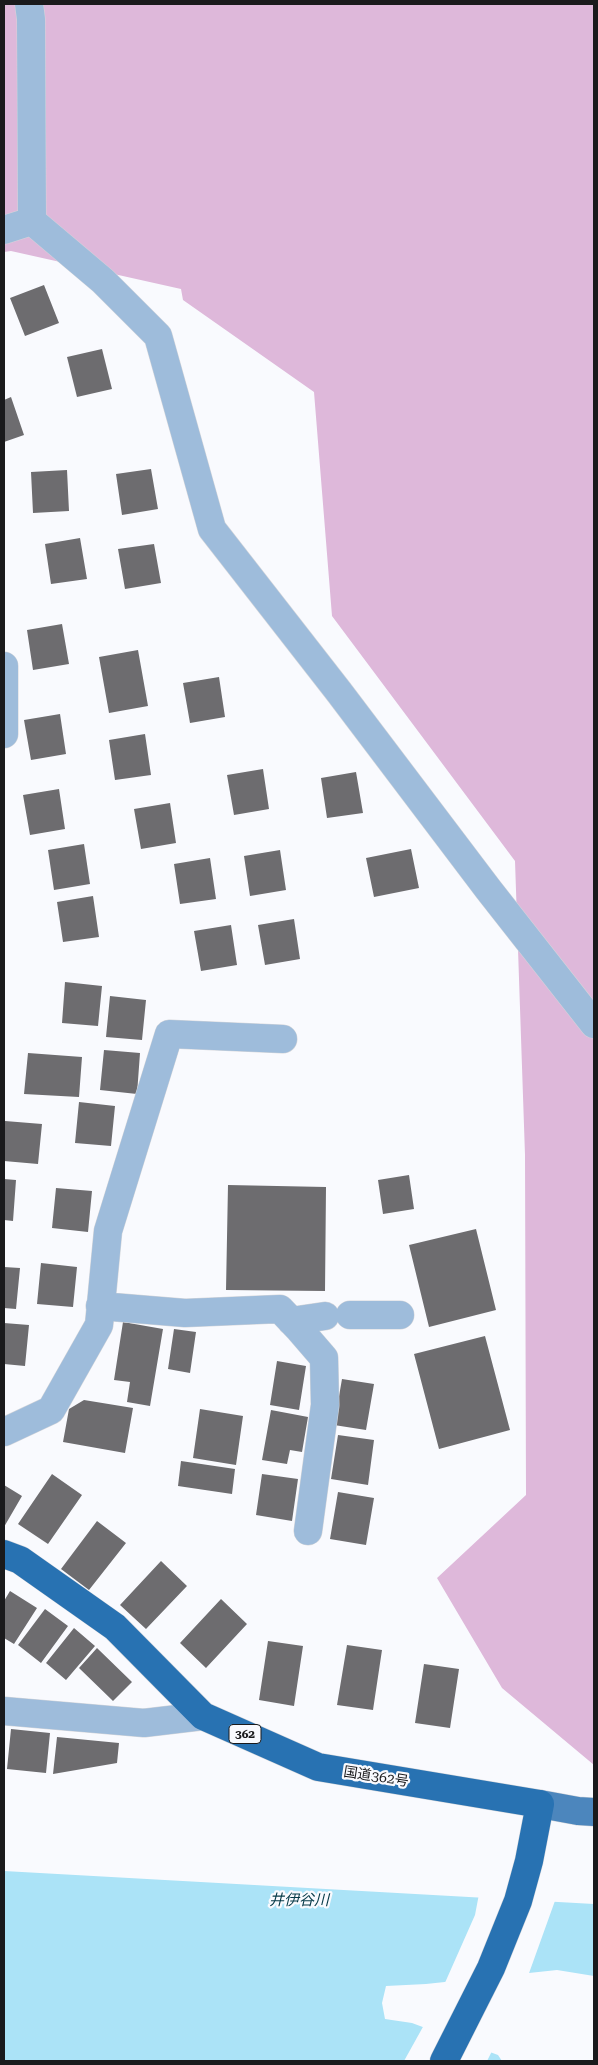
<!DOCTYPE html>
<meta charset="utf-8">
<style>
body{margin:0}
#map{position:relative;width:598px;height:2065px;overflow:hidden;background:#f9fafe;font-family:"Roboto Serif",serif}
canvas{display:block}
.frame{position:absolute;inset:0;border:5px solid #1a1a1c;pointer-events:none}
</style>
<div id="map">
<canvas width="598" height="2065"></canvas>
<div class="frame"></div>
</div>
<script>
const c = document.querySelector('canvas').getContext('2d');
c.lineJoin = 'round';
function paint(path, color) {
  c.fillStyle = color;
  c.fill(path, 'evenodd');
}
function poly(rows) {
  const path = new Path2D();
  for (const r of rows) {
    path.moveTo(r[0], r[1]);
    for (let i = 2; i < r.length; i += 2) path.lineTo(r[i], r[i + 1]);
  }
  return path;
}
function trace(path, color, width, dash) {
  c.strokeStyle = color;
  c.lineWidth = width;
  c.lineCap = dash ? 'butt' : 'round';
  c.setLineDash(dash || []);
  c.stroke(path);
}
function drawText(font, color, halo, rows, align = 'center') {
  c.font = font + ' "Roboto Serif","Noto Sans JP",serif';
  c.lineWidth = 4.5;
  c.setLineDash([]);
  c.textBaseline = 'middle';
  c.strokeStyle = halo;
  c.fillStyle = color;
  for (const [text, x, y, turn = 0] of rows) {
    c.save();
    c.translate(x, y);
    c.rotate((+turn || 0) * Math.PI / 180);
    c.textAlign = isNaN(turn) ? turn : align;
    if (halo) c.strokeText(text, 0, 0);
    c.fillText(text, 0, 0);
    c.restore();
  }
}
paint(poly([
 [4,4,594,4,594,1765,502,1688,437,1578,526,1495,525,1155,515,861,332,616,314,392,183,300,181,289,11,251,4,252]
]), '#deb8da');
paint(poly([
 [4,1871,594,1904,594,1976,557,1970,426,1984,386,1986,382,2003,385,2019,412,2023,498,2055,502,2061,4,2061]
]), '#abe3f7');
paint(poly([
 [479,1894,556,1898,528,1976,444,1985,475,1915],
 [424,2025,492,2051,487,2061,404,2061]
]), '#f9fafe');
paint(poly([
 [44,285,59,323,25,336,10,298],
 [102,349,112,389,77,397,67,357],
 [11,397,24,435,4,442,4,400],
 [151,469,158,509,122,515,116,474],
 [67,470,69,511,33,513,31,472],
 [80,538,87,579,51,584,45,544],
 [154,544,161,583,125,589,118,549],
 [62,624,69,664,33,670,27,630],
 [138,650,148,706,109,713,99,657],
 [219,677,225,717,190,723,183,683],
 [60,714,66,754,31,760,24,720],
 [145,734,151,775,115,780,109,740],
 [263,769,269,809,234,815,227,775],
 [356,772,363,813,327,818,321,778],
 [59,789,65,829,30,835,23,795],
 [170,803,176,843,141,849,134,809],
 [84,844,90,884,54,890,48,850],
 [411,849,419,888,374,897,366,858],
 [280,850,286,890,250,896,244,856],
 [210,858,216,899,180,904,174,864],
 [93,896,99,937,63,942,57,902],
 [294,919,300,959,265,965,258,925],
 [231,925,237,965,201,971,194,931],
 [65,982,102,986,98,1026,62,1023],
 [110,996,146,1000,142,1040,106,1037],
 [104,1050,140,1053,137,1094,100,1090],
 [28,1053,82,1057,79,1097,24,1094],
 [79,1102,115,1106,111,1146,75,1143],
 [5,1121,42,1124,38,1164,4,1161],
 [409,1175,414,1209,383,1214,378,1180],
 [4,1179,16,1180,13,1221,4,1220],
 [228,1185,326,1187,325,1291,226,1290],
 [56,1188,92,1191,88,1232,52,1228],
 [476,1229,496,1310,429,1327,409,1245],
 [41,1263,77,1267,73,1307,37,1304],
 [4,1267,20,1268,16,1309,4,1308],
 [123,1322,163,1329,150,1406,127,1402,130,1382,114,1380],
 [4,1323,29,1325,25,1366,4,1364],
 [174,1329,196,1332,190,1373,168,1369],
 [485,1336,510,1430,439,1449,414,1354],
 [277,1361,306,1366,299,1410,270,1405],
 [342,1379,374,1384,366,1430,334,1425],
 [84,1400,133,1408,125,1453,63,1442,69,1409],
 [200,1409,243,1416,236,1465,193,1458],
 [271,1410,308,1417,302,1452,290,1450,287,1464,262,1460],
 [338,1435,374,1440,368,1485,331,1479],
 [181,1461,235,1469,232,1494,178,1486],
 [52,1474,82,1495,48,1544,18,1524],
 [262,1474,298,1479,292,1521,256,1515],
 [4,1485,22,1496,4,1527],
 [338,1492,374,1498,366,1545,330,1539],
 [97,1521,126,1543,89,1590,61,1569],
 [161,1561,187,1586,146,1629,120,1605],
 [10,1591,37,1608,14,1644,4,1638,4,1601],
 [221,1599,247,1624,206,1668,180,1643],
 [45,1609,68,1626,41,1663,18,1645],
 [74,1628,95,1646,66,1680,46,1663],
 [268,1641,303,1646,294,1706,259,1700],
 [347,1645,382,1650,373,1710,337,1705],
 [97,1648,132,1682,113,1701,79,1668],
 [424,1664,459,1669,450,1728,415,1723],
 [11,1729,50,1733,46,1773,7,1769],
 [57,1737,119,1743,117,1763,53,1774]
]), '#6d6c6f');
const minor = poly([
 [29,4,31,19,32,221],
 [4,230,32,221,103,281,158,336,212,529,339,692,488,889,594,1024],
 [4,666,4,734],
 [100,1306,185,1313,280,1309,299,1329,324,1358,325,1405,308,1531],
 [350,1315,400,1315],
 [291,1321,325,1316],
 [4,1432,51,1410,99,1325,108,1231,169,1034,283,1039],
 [4,1711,144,1723,203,1716]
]);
const major = poly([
 [540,1804,578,1811,594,1812]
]);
const highway = poly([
 [4,1554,20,1560,115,1627,203,1716,318,1767,540,1804,529,1861,518,1901,491,1968,444,2061]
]);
trace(minor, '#d5d6da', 29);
trace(major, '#d5d6da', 29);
trace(highway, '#d5d6da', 29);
trace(minor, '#9ebcdb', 28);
trace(major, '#4c86bd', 28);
trace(highway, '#2872b2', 28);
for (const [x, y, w] of [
 [245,1734,32]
]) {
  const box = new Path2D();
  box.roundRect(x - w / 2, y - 9.5, w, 19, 4);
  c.fillStyle = '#f9fafe';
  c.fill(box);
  trace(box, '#1a1a1c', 1);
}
drawText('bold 12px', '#1a1a1c', null, [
 ["362",245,1734]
]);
drawText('14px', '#1a1a1c', '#f9fafe', [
 ["国道362号",376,1777,9]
]);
drawText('italic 15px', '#033846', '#f9fafe', [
 ["井伊谷川",299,1901]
]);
</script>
